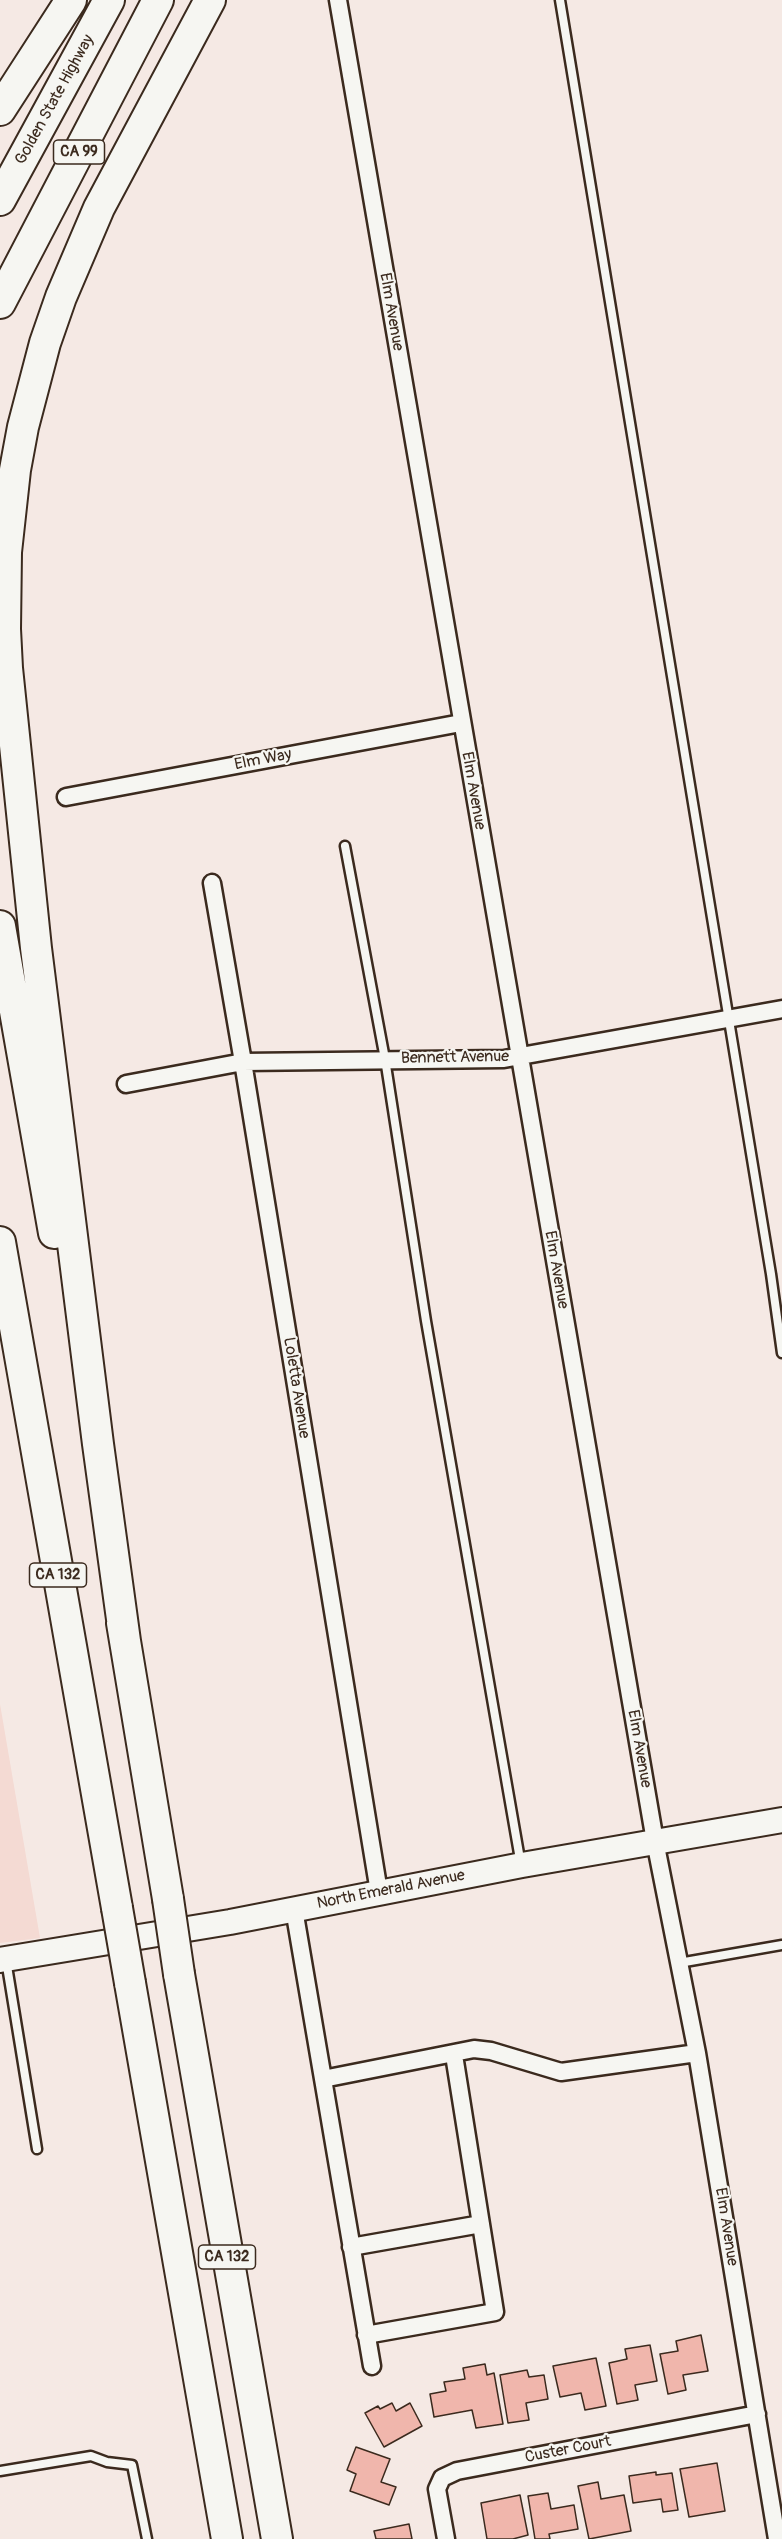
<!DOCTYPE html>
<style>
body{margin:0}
canvas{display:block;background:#f5e9e4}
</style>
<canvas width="782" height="2539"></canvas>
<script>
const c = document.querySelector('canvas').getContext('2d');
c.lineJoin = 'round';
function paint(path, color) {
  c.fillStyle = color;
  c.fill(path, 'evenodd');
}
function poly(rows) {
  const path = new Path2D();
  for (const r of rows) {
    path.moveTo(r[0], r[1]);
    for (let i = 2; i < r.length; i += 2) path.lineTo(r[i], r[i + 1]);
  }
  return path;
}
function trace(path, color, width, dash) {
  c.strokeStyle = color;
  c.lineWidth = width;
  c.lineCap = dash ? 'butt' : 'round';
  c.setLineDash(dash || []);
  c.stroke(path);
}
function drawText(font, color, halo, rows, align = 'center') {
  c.font = font + ' Pangolin,sans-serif';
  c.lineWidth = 4.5;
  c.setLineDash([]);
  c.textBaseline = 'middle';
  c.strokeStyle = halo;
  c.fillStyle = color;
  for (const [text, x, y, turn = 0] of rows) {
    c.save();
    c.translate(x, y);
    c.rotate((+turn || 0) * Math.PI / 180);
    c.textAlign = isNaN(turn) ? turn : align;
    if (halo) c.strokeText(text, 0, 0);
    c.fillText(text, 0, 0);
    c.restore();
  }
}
paint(poly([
 [0,1704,40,1938,0,1943]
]), '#f4dad3');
const building = poly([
 [701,2335,708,2371,683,2375,686,2390,668,2394,660,2354,678,2351,676,2341,701,2335],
 [650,2345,657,2381,635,2385,638,2400,617,2404,609,2363,627,2359,625,2349,650,2345],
 [596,2358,606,2406,585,2410,581,2393,560,2397,553,2366,596,2358],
 [485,2364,487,2375,494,2373,503,2424,476,2428,472,2410,434,2417,430,2394,446,2391,444,2382,465,2379,463,2368,485,2364],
 [527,2370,529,2377,544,2375,548,2399,526,2403,529,2420,508,2423,500,2375,527,2370],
 [392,2403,396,2411,410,2403,422,2426,384,2447,365,2413,378,2406,380,2409,392,2403],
 [356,2447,390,2459,381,2482,396,2487,389,2505,350,2491,356,2474,347,2470,356,2447],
 [717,2463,725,2511,689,2517,680,2469,717,2463],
 [656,2472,656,2475,672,2473,678,2510,663,2512,661,2499,633,2503,629,2476,656,2472],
 [598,2482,601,2499,624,2495,631,2531,589,2539,578,2486,598,2482],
 [548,2493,551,2509,574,2505,578,2529,549,2534,550,2539,535,2539,528,2496,548,2493],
 [520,2495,528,2535,513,2539,487,2539,481,2503,520,2495],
 [409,2524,412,2539,376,2539,374,2531,409,2524]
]);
paint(building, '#f0b6ac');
trace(building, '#3b2a1e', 1.5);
const lane = poly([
 [560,0,771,1274,782,1353],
 [345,846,385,1059,426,1321,521,1865],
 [6,1960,37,2149],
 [679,1963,782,1945],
 [0,2471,91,2456,107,2462,132,2465,147,2539]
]);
const street = poly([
 [338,0,655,1841,697,2053,777,2539],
 [66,797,461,723],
 [212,883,243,1062,379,1892],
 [126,1084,243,1062,504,1059,782,1009],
 [294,1909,372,2366],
 [323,2079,474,2049,491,2051,561,2072,697,2053],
 [351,2247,481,2224],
 [366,2335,495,2312,454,2055],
 [446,2539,437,2489,442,2478,457,2471,757,2414]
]);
const secondary = poly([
 [0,1960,230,1922,522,1865,782,1820]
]);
const highway = poly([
 [0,110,71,0],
 [0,200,109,0],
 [0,303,158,0],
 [0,926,54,1233],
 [0,1242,117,1908],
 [122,1623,168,1899],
 [125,1641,98,1444,36,948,7,668,5,629,6,552,15,470,23,427,45,343,61,297,99,208,210,0],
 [179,1974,277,2539],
 [130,1983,227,2539]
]);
trace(lane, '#3b2a1e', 13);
trace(street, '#3b2a1e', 21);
trace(secondary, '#3b2a1e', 28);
trace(highway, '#3b2a1e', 34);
trace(lane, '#f6f6f2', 8);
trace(street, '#f6f6f2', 16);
trace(secondary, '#f6f6f2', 24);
trace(highway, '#f6f6f2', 30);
const highwayBridge = poly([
 [168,1899,179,1974],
 [117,1908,130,1983]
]);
trace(highwayBridge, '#3b2a1e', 34, []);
trace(highwayBridge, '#f6f6f2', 30);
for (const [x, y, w] of [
 [79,152,51],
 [58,1575,57],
 [227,2257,57]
]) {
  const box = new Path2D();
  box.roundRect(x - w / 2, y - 12, w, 24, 4.5);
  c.fillStyle = '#f6f6f2';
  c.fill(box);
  trace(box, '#3b2a1e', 1.5);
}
drawText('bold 15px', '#3b2a1e', null, [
 ["CA 99",79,152],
 ["CA 132",58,1575],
 ["CA 132",227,2257]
]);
drawText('16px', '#3b2a1e', '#f6f6f2', [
 ["Golden State Highway",55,100,-61],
 ["Elm Avenue",391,312,80],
 ["Elm Way",263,760,-11],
 ["Elm Avenue",473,791,80],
 ["Bennett Avenue",455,1058,-1],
 ["Elm Avenue",556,1270,80],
 ["Loletta Avenue",296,1388,81],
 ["Elm Avenue",639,1749,80],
 ["North Emerald Avenue",391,1890,-11],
 ["Elm Avenue",726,2227,81],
 ["Custer Court",568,2450,-11]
]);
</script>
